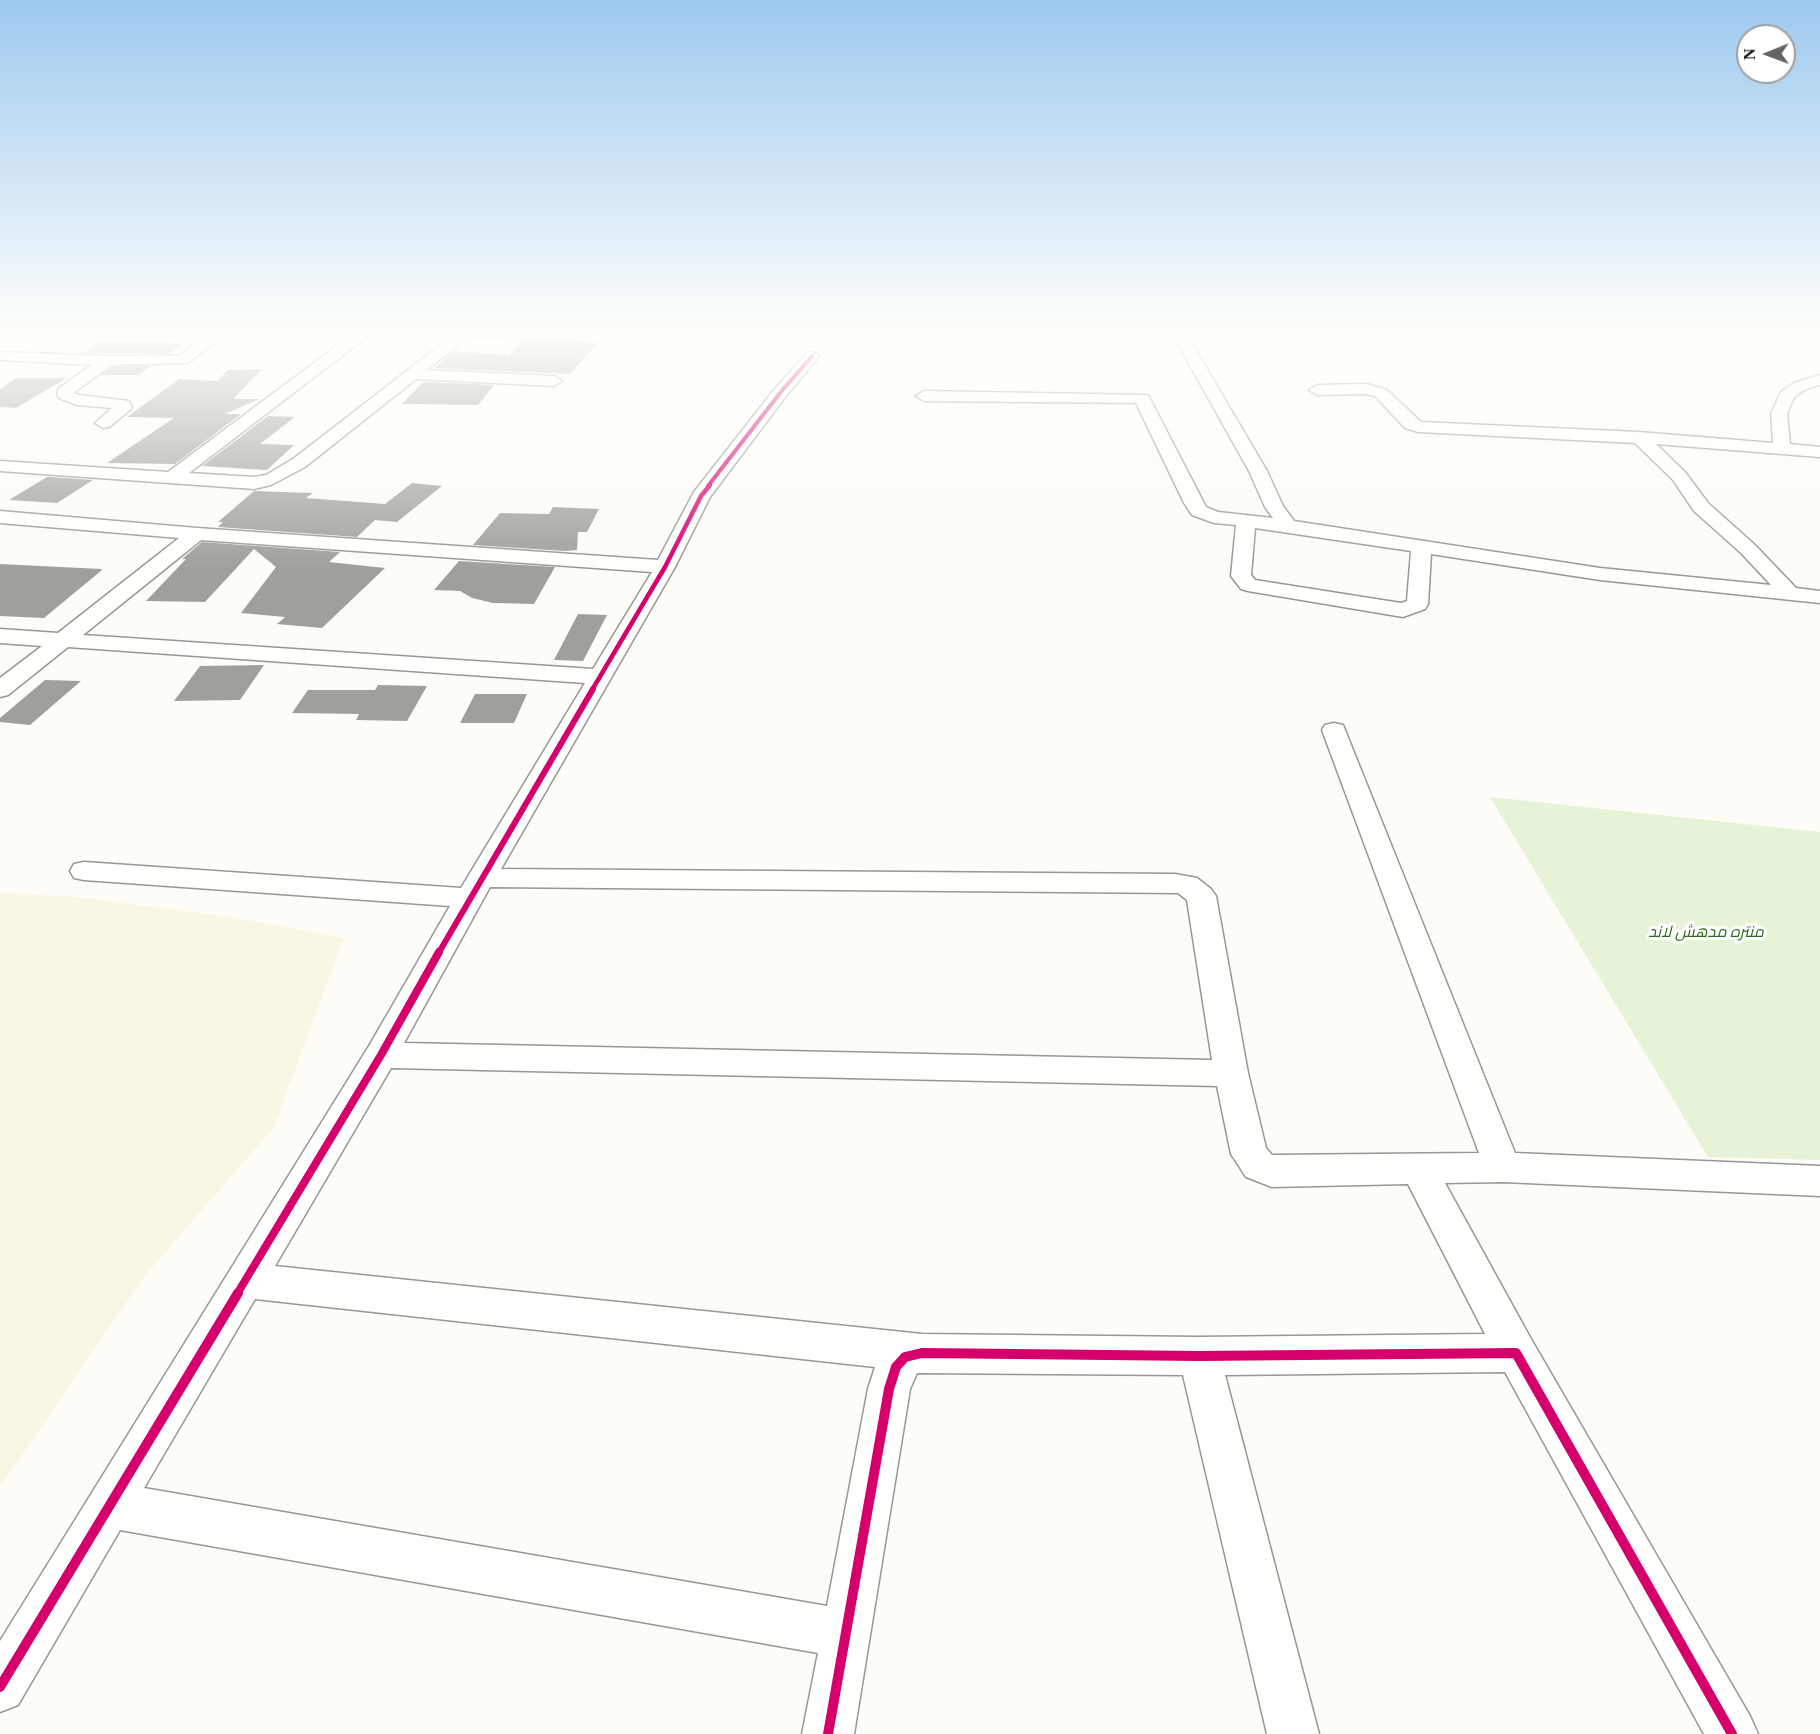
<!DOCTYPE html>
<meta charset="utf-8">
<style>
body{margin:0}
#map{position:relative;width:1820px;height:1734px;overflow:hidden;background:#fdfcf7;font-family:Georgia,serif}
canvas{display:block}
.north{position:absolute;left:1736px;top:24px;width:60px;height:60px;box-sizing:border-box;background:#fff;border:2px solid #a0a0a0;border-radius:50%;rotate:269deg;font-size:16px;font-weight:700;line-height:24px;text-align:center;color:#111}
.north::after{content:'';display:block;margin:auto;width:21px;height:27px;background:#646362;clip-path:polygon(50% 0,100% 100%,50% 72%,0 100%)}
</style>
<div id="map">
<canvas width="1820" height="1734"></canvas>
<div class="north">N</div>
</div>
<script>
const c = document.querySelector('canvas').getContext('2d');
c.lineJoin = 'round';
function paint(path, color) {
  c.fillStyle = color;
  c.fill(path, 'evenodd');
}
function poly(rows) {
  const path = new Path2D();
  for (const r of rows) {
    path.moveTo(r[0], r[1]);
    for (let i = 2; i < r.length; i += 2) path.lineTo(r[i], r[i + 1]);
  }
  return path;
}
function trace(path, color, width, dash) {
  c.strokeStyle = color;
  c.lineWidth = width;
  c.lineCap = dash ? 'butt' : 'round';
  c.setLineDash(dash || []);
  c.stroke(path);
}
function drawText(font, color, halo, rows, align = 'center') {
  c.font = font + ' Georgia,Cairo,serif';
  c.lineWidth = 6;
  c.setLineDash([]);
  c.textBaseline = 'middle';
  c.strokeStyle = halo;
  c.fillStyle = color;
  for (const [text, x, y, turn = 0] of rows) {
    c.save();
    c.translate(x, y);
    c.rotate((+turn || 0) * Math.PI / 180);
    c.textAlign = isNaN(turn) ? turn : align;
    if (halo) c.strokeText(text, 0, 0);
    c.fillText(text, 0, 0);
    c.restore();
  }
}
paint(poly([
 [0,893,76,897,231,917,344,938,274,1127,143,1278,0,1487]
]), '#f9f7e4');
paint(poly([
 [1490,797,1820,832,1820,1160,1708,1157]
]), '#e7f3d7');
paint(poly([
 [523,340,599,342,570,374,435,368,454,351,509,355],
 [97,342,184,343,169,354,84,353],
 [151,366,139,375,101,375,113,367],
 [262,369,233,399,259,399,225,414,241,414,175,464,107,463,174,418,127,417,179,379,217,381,228,370],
 [16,378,67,378,16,408,0,407,0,389],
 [423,382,494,385,478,405,402,404],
 [268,416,295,417,260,444,294,445,267,470,202,466],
 [47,477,51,477,93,480,57,503,9,500],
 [412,483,442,486,397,522,375,520,357,537,218,527,223,522,218,522,254,491,313,493,306,498,385,504],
 [553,507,599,509,587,532,578,532,577,550,565,551,473,545,500,513,549,514],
 [202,542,340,552,329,562,385,568,322,628,277,624,285,617,241,613,276,567,254,549,205,602,146,601,186,559,182,559],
 [459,561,555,567,534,604,493,603,472,598,460,591,434,590],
 [0,564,101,569,102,570,44,618,0,616],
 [578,614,607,615,583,661,554,660],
 [264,665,240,700,174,701,200,666],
 [45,680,81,681,30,725,0,722,0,718],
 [378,685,427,686,407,721,356,720,359,714,292,713,308,690,375,690],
 [475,694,527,694,514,723,460,723]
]), '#a19f9c');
const minor = poly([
 [217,328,233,328,188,363,112,365,73,393,80,395,129,401,132,407,130,410,109,427,103,428,95,423,112,408,77,405,59,398,57,395,59,388,92,365,0,360,0,352,108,356,179,356,217,328],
 [325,328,467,328,572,331,579,335,572,339,469,336,427,370,554,376,562,381,554,386,416,379,305,467,271,485,254,489,0,471,0,461,168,472,354,333,332,332,325,328],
 [383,333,452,336,293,459,266,475,254,477,189,473,368,336,383,333],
 [1169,328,1183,328,1267,471,1283,506,1294,521,1600,568,1771,585,1741,553,1694,511,1673,480,1635,443,1418,432,1405,428,1375,396,1366,394,1317,395,1309,390,1317,385,1367,384,1387,390,1421,422,1639,432,1773,443,1771,414,1781,392,1794,383,1820,375,1820,385,1806,389,1794,397,1787,414,1790,444,1820,447,1820,457,1656,444,1685,472,1708,503,1755,545,1796,588,1820,591,1820,603,1600,580,1431,554,1428,604,1425,609,1403,617,1248,591,1241,589,1231,576,1236,525,1214,523,1192,515,1184,503,1136,403,924,401,916,396,924,391,1148,395,1206,507,1218,512,1273,518,1265,507,1249,471,1169,328],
 [1255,528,1411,551,1407,601,1401,603,1255,580,1251,575,1255,528],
 [812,352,819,356,817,359,786,396,710,497,675,567,501,869,1175,874,1197,878,1211,889,1216,896,1248,1073,1266,1148,1272,1155,1479,1153,1322,730,1325,725,1334,723,1343,725,1515,1153,1820,1166,1820,1196,1503,1182,1445,1183,1531,1339,1750,1716,1758,1734,1704,1734,1505,1372,1225,1375,1319,1734,1267,1734,1183,1375,917,1373,910,1389,854,1734,802,1734,818,1653,120,1530,18,1705,0,1712,0,1641,369,1046,450,906,84,880,74,878,70,871,74,864,84,862,461,888,585,683,68,647,8,695,0,697,0,678,42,646,0,643,0,629,58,633,179,538,0,523,0,511,197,528,658,560,694,492,774,390,807,353,812,352],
 [201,540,652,572,593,669,83,635,201,540],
 [490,887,1178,893,1187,900,1212,1060,404,1043,490,887],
 [391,1068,1217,1086,1231,1154,1246,1177,1272,1187,1408,1184,1485,1334,1199,1337,922,1334,275,1266,391,1068],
 [255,1299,875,1367,868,1389,827,1606,144,1488,255,1299]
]);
trace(minor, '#979795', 3);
paint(minor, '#fffffe');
trace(poly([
 [708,486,780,393,812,356]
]), '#d6006c', 4);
trace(poly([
 [592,690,665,567,701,496,710,485]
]), '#d6006c', 4.5);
trace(poly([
 [438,954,593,689]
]), '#d6006c', 6);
trace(poly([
 [237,1294,381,1055,439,952]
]), '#d6006c', 8);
trace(poly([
 [0,1687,238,1293],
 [828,1734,889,1389,896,1367,905,1357,922,1353,1199,1356,1516,1353,1732,1734]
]), '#d6006c', 10);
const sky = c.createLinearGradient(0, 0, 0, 570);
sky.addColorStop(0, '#9dc9ee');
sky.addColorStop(0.58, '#fefefb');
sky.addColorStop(1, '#fefefb00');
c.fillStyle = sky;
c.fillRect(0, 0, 1820, 570);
drawText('italic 16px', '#2f6b1f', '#fff', [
 ["منتره مدهش لاند",1706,934]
]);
</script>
